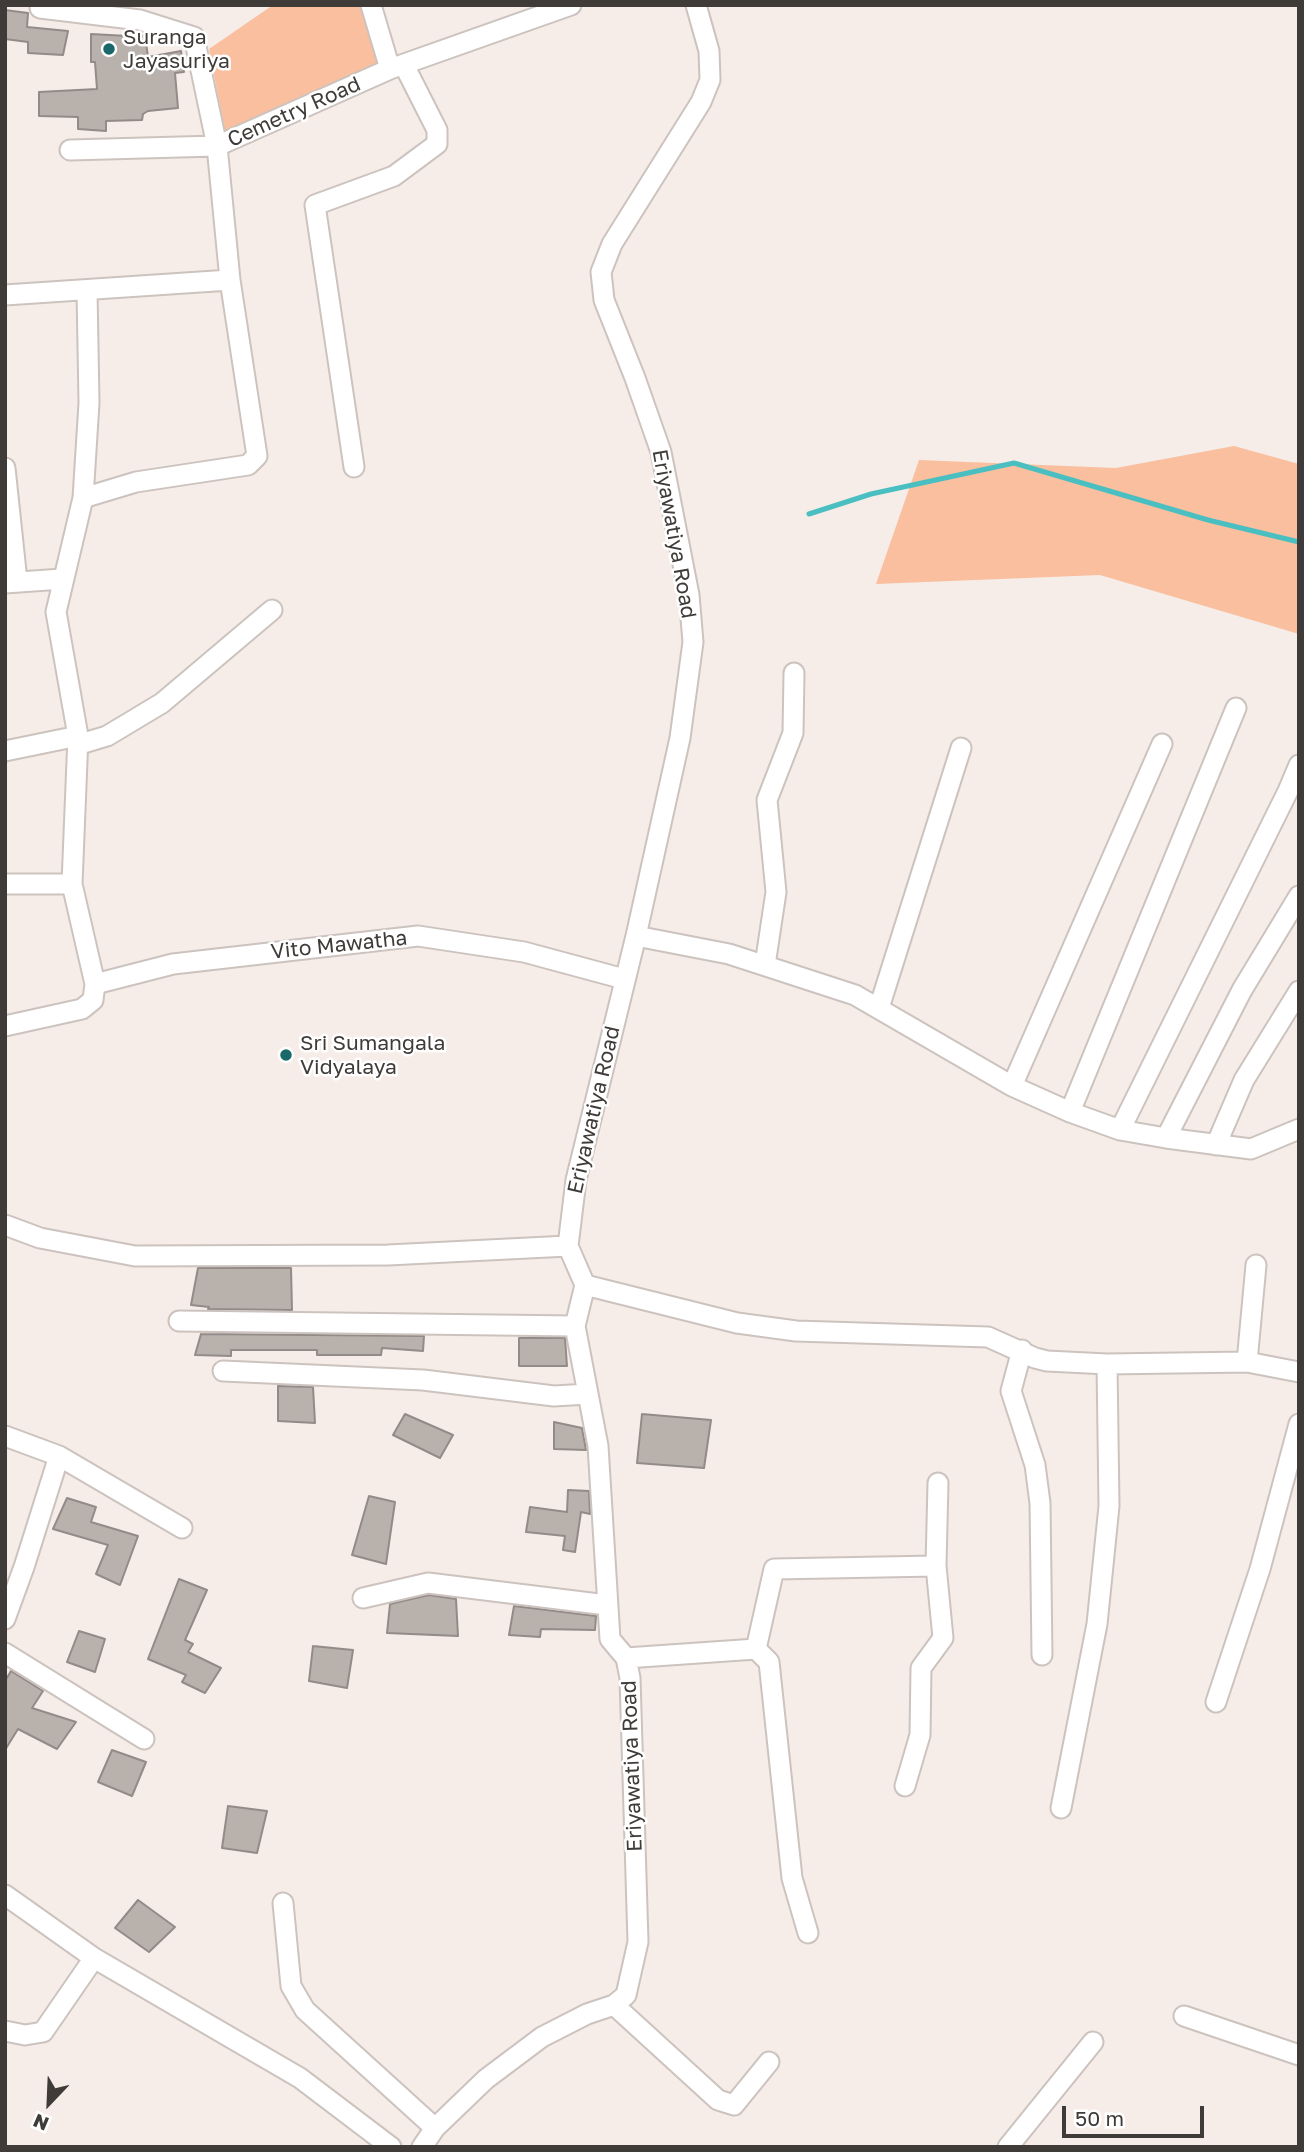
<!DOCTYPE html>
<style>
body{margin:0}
#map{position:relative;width:1304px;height:2152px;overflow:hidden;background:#f6ede8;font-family:"Golos Text",sans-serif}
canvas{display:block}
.frame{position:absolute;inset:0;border:7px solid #3f3b39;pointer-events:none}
.north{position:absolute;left:14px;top:2068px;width:70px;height:70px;-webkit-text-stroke:5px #fff;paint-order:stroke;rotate:203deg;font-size:19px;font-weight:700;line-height:28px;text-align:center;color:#3f3b39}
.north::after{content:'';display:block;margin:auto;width:24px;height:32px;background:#3f3b39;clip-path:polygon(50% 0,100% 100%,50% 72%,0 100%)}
.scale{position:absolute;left:1062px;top:2106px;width:142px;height:32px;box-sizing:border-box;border:4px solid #3f3b39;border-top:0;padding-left:9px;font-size:21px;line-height:24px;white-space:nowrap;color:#3f3b39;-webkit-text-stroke:5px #fff;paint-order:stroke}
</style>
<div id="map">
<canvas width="1304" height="2152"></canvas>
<div class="frame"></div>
<div class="north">N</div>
<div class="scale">50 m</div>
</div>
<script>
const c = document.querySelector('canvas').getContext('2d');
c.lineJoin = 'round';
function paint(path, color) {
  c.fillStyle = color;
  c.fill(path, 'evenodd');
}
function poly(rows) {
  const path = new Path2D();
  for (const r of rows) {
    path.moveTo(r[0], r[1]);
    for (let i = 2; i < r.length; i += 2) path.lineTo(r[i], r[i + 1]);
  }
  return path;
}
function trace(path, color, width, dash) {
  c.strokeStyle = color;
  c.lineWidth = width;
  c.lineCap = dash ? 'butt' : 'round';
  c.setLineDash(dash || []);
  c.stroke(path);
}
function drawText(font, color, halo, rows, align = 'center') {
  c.font = font + ' "Golos Text",sans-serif';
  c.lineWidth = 5;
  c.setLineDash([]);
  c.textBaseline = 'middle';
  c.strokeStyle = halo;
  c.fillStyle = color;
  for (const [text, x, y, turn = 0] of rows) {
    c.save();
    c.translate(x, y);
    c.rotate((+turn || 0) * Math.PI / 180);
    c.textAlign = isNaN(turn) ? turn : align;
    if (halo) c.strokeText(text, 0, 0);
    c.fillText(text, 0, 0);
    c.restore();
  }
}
paint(poly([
 [273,5,360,5,380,62,225,132,209,49],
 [1234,446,1299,464,1299,634,1100,575,876,584,919,460,1116,468]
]), '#f9bf9e');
trace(poly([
 [809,514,871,494,1014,463,1208,520,1299,542]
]), '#4abfc1', 5);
const building = poly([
 [5,10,28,13,27,27,68,31,63,55,28,53,28,42,5,39,5,10],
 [91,34,128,36,128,40,145,35,148,57,181,51,184,72,175,73,178,108,148,111,143,114,142,120,106,121,106,131,78,129,78,117,39,116,39,92,97,89,95,62,91,62,91,34],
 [198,1268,291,1268,292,1310,208,1309,209,1307,191,1305,198,1268],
 [201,1334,424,1336,423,1351,382,1348,381,1355,317,1355,317,1350,231,1350,231,1356,195,1355,201,1334],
 [519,1338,565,1338,567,1366,519,1366,519,1338],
 [278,1386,313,1387,315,1423,278,1421,278,1386],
 [405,1414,453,1435,440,1458,393,1435,405,1414],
 [642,1414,711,1420,704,1468,637,1463,642,1414],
 [554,1422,582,1428,586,1450,554,1449,554,1422],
 [568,1490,589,1491,590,1514,581,1512,575,1552,563,1550,565,1536,526,1532,530,1507,567,1512,568,1490],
 [369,1496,395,1502,386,1564,352,1555,369,1496],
 [67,1498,96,1507,91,1522,138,1536,120,1585,96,1574,108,1545,53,1529,67,1498],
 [179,1579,207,1590,185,1640,193,1644,188,1652,221,1668,205,1693,182,1682,186,1675,148,1659,179,1579],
 [429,1595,456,1599,458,1636,387,1633,390,1604,429,1595],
 [514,1606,596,1616,595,1630,541,1629,540,1637,509,1635,514,1606],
 [79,1631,105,1639,95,1672,67,1662,79,1631],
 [313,1646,353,1650,347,1688,309,1681,313,1646],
 [11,1671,43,1691,32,1708,76,1722,57,1749,18,1729,5,1750,5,1681,11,1671],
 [112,1750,146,1762,132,1796,98,1782,112,1750],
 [228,1806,267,1811,257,1853,222,1848,228,1806],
 [138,1900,175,1927,149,1952,115,1928,138,1900]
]);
paint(building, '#b9b1ac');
trace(building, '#938b87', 2);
const minor = poly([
 [371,5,390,69],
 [70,150,217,146,390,69,571,5],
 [5,295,230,280],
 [354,467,315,205,394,176,437,144,437,130,404,65],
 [5,468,17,581],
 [83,498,89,403,87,290],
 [5,583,62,579],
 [77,745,107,736,162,703,272,610],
 [5,751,78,736],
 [5,884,72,884],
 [636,936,729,954,855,995,1012,1086,1070,1112,1120,1130,1166,1138,1251,1149,1299,1129],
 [765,965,776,892,767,800,793,733,794,673],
 [95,984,173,964,418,936,524,952,624,979],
 [879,1008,961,748],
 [5,1026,82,1009,93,1000,95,984,72,884,78,736,56,612,83,498,136,482,248,465,257,456,230,280,217,146,194,37,140,20,40,8],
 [1012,1086,1162,744],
 [1070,1112,1236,708],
 [1120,1130,1288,791,1299,765],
 [1166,1138,1242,990,1299,896],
 [1216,1145,1244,1080,1299,991],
 [5,1225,40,1238,135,1256,388,1255,568,1246],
 [585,1285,737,1323,796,1331,988,1337,1035,1358,1047,1361,1107,1364,1247,1362,1299,1372],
 [179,1321,575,1326],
 [1022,1350,1011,1391,1035,1465,1040,1503,1042,1655],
 [1247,1362,1256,1265],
 [223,1371,423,1380,554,1396,588,1394],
 [5,1436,59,1456,182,1528],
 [363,1598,428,1583,607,1605],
 [5,1619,24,1567,59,1456],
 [756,1649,769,1662,792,1878,808,1933],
 [5,1653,144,1739],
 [626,1658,756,1649,774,1569,936,1566],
 [1216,1702,1260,1569,1299,1424],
 [905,1786,920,1735,921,1668,943,1638,936,1566,938,1483],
 [1061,1808,1097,1624,1109,1506,1107,1364],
 [5,1895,94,1958,300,2078,391,2147],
 [283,1903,291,1986,305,2010,435,2128],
 [614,2005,718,2100,734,2105,769,2062],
 [1184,2016,1299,2055],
 [5,2031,25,2035,43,2032,94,1958],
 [422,2147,435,2128,486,2079,542,2037,587,2014,614,2005,626,1995,638,1942,630,1678,626,1658,610,1639,598,1446,575,1326,585,1285,568,1246,576,1180,636,936,680,738,693,642,689,595,661,452,635,378,604,300,601,272,612,244,701,102,710,80,709,51,696,5],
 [1008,2147,1093,2042]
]);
trace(minor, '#ccc3bf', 23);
trace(minor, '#fff', 19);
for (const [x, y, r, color] of [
 [109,49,7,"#1a6869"],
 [286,1055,7,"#1a6869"]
]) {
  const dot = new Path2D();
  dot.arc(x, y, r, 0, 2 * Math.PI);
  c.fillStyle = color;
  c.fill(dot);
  trace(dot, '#fff', 2.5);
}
drawText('21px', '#3f3b39', '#fff', [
 ["Suranga",123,37],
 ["Jayasuriya",123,61],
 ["Sri Sumangala",300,1043],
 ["Vidyalaya",300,1067]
], 'left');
drawText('21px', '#3f3b39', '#fff', [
 ["Cemetry Road",294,112,-24],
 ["Eriyawatiya Road",674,534,80],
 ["Vito Mawatha",339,945,-6],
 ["Eriyawatiya Road",594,1110,-77],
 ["Eriyawatiya Road",632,1766,-92]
]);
</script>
